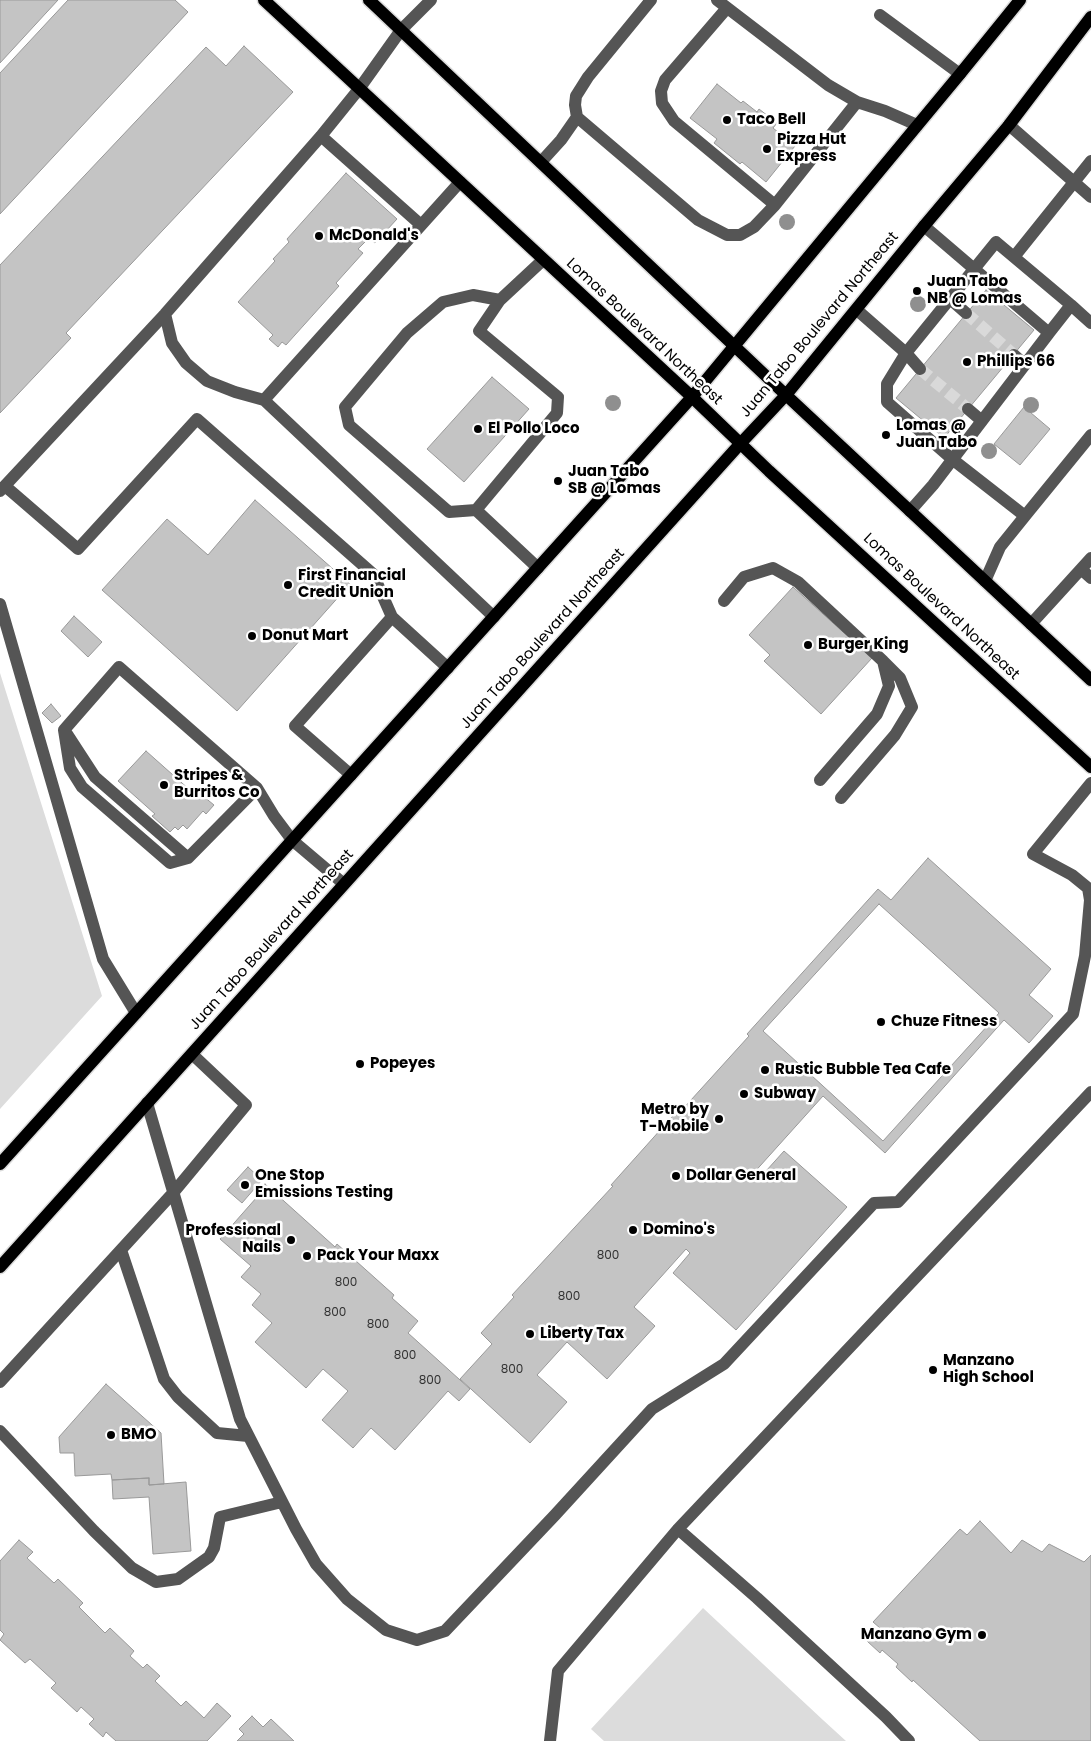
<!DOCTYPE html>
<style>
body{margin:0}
canvas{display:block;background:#fff}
</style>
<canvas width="1091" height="1741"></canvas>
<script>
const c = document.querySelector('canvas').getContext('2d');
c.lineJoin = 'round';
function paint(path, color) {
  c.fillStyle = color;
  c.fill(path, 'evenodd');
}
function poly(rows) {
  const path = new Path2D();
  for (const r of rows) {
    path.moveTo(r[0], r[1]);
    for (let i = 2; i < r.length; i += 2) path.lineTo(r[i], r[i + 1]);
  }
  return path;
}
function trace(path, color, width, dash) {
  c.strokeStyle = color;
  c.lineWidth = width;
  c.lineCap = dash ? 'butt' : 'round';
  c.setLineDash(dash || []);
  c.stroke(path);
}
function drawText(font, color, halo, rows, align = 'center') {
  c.font = font + ' Poppins,sans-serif';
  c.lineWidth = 5;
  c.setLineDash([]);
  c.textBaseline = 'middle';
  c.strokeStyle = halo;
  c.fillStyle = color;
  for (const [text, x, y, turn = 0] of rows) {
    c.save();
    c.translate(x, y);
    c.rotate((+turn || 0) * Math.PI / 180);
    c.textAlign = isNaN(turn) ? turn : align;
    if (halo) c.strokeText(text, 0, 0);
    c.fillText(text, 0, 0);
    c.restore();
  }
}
paint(poly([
 [0,673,102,996,0,1109],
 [703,1608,823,1720,846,1741,604,1741,591,1729]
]), '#dcdcdc');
const building = poly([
 [0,0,58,0,0,63,0,0],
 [68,0,175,0,188,12,0,214,0,73,68,0],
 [244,46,293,92,66,333,71,338,0,413,0,265,206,47,226,66,244,46],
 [717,84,741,103,743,101,757,112,759,109,777,123,773,128,795,146,766,182,742,162,740,164,714,143,717,139,690,118,717,84],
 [346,173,397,219,375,243,369,238,358,249,363,253,336,283,339,286,286,345,282,342,278,347,269,339,273,335,238,302,275,261,273,259,289,242,287,239,346,173],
 [986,290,1034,330,944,438,896,398,986,290],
 [492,377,529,409,464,482,427,449,492,377],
 [1024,407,1050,429,1020,465,994,444,1024,407],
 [255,500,350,584,237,711,102,590,167,519,208,555,255,500],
 [793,587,872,658,821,714,764,661,770,655,749,635,793,587],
 [74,616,102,642,88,657,61,631,74,616],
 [51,704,61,716,52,723,42,713,51,704],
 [146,751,200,799,203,796,214,805,206,814,203,811,187,829,183,825,178,830,175,827,170,832,152,816,155,814,118,781,146,751],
 [928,858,1051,969,1029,995,1053,1016,1029,1043,1004,1020,885,1153,823,1096,751,1176,757,1181,784,1151,847,1207,736,1330,673,1273,690,1253,686,1249,634,1307,655,1326,607,1379,567,1342,537,1375,567,1402,530,1443,460,1379,492,1344,481,1333,514,1297,512,1295,613,1186,611,1185,679,1109,681,1111,749,1036,747,1034,878,889,891,900,928,858],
 [879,904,999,1013,883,1141,763,1031,879,904],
 [248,1167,262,1180,242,1203,227,1190,248,1167],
 [265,1184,335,1247,337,1244,394,1295,392,1298,418,1321,408,1333,470,1389,459,1401,448,1391,395,1450,371,1428,353,1448,322,1420,348,1391,323,1369,306,1388,255,1342,272,1323,252,1305,261,1294,241,1277,251,1266,220,1239,257,1197,255,1195,265,1184],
 [106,1384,161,1433,164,1484,149,1485,149,1478,112,1480,111,1474,75,1476,74,1453,60,1453,59,1437,106,1384],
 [149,1478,149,1485,186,1482,191,1551,153,1554,149,1497,113,1499,112,1480,149,1478],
 [980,1521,1011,1553,1022,1540,1042,1552,1049,1544,1084,1562,1091,1555,1091,1741,980,1741,913,1680,912,1682,896,1667,898,1664,882,1650,880,1653,867,1641,880,1628,873,1622,960,1529,967,1535,980,1521],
 [19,1540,33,1552,27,1558,54,1583,58,1579,83,1603,79,1607,105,1633,110,1628,134,1651,130,1656,143,1668,147,1664,160,1676,155,1681,181,1706,186,1701,204,1718,217,1703,231,1716,207,1741,116,1741,106,1732,103,1737,89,1724,94,1719,81,1707,77,1712,51,1688,56,1683,30,1659,25,1663,0,1640,4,1634,0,1630,0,1561,19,1540],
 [252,1716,263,1727,271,1719,294,1741,237,1741,244,1734,239,1729,252,1716]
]);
paint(building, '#c4c4c4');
trace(building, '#999', 1);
trace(poly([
 [966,313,1014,355],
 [920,369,968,409]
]), '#d9d9d9', 12, [12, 6]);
const major = poly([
 [264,0,692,397,769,471,1091,767],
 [369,0,786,395,1091,680],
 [0,1164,692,397,960,74,1020,0],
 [0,1267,740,444,786,395,924,226,1009,125,1091,17]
]);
trace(major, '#dbdbdb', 15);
trace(poly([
 [717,0,828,85,857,102,885,111,917,125],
 [727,8,665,80,661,91,662,103,674,121,775,205],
 [880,15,960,74],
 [577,117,698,220,727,235,740,235,754,227,775,205,857,102],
 [1009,125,1091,197],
 [321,136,421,225],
 [541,162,561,140,577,117,575,105,576,96,588,77,651,0],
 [1014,257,1091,161],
 [949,298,966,313],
 [857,310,906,353,996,242,1071,305],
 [165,314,172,343,186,363,207,381,235,392,264,400,494,617],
 [1049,333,1071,305,1091,323],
 [1014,355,1025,365],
 [920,369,906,353,887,384,887,402,952,459,1025,516,1000,547,985,581],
 [264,400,460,182],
 [968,409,982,421],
 [5,486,78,549,197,419,373,574,392,617,448,668],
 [0,491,165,314,321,136,359,89,401,30,431,0],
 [476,510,449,512,349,425,345,407,407,333,443,302,473,295,500,300],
 [910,511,933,485,1049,333,924,226],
 [1025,516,1091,435],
 [538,568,476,510,557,413,558,397,479,331,500,300,543,260],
 [1081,569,1091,578],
 [724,601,744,577,773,568,798,582,883,661,889,686,877,714,820,780],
 [0,604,103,959,136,1013],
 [1031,624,1091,558],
 [67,734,95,777,188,858],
 [351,775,295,726,392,617],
 [257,788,188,858,170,863,82,787,70,768,64,730,119,667,257,788,274,816,292,840,344,884],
 [841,798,895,735,912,707,900,678,884,662],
 [147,1103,240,1419,296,1529,316,1564,347,1599,386,1630,417,1640,445,1631,555,1515,652,1409,724,1364,874,1203,898,1202,1073,1014,1085,956,1090,900,1088,888,1072,875,1033,854,1091,783],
 [121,1250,164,1379,178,1397,217,1433,248,1436],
 [0,1382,173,1193,246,1105,192,1054],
 [0,1431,94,1531,132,1568,156,1582,178,1579,209,1557,214,1548,220,1517,282,1502],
 [550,1741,558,1671,678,1529],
 [909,1741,886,1717,757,1598,678,1529,1091,1092]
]), '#555', 12);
trace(major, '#000', 12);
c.fillStyle = '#8f8f8f';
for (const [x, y] of [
 [787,222],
 [918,304],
 [613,403],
 [1031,405],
 [989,451]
]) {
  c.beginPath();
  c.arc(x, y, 8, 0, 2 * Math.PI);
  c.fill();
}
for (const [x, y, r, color] of [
 [727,120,5,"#000"],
 [767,149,5,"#000"],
 [319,236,5,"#000"],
 [917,291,5,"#000"],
 [967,362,5,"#000"],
 [478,429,5,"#000"],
 [886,435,5,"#000"],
 [558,481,5,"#000"],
 [288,585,5,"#000"],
 [252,636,5,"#000"],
 [808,645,5,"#000"],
 [164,785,5,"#000"],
 [881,1022,5,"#000"],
 [360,1064,5,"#000"],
 [765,1070,5,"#000"],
 [744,1094,5,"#000"],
 [719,1119,5,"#000"],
 [676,1176,5,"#000"],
 [245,1185,5,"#000"],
 [633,1230,5,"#000"],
 [291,1240,5,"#000"],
 [307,1256,5,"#000"],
 [530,1334,5,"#000"],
 [933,1370,5,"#000"],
 [111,1435,5,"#000"],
 [982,1635,5,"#000"]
]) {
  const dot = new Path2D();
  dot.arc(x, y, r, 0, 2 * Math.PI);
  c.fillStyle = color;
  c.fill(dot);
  trace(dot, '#fff', 2);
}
drawText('12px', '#313131', null, [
 ["800",608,1256],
 ["800",346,1283],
 ["800",569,1297],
 ["800",335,1313],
 ["800",378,1325],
 ["800",405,1356],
 ["800",512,1370],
 ["800",430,1381]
]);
drawText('bold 15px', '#000', '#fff', [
 ["Taco Bell",737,120],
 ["Pizza Hut",777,140],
 ["Express",777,157],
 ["McDonald's",329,236],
 ["Juan Tabo",927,282],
 ["NB @ Lomas",927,299],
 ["Phillips 66",977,362],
 ["Lomas @",896,426],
 ["Juan Tabo",896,443],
 ["El Pollo Loco",488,429],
 ["Juan Tabo",568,472],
 ["SB @ Lomas",568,489],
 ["First Financial",298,576],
 ["Credit Union",298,593],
 ["Donut Mart",262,636],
 ["Burger King",818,645],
 ["Stripes &",174,776],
 ["Burritos Co",174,793],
 ["Chuze Fitness",891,1022],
 ["Popeyes",370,1064],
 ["Rustic Bubble Tea Cafe",775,1070],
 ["Subway",754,1094],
 ["Metro by",709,1110,"right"],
 ["T-Mobile",709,1127,"right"],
 ["One Stop",255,1176],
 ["Emissions Testing",255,1193],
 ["Dollar General",686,1176],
 ["Domino's",643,1230],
 ["Professional",281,1231,"right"],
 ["Nails",281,1248,"right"],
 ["Pack Your Maxx",317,1256],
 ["Liberty Tax",540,1334],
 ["Manzano",943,1361],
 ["High School",943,1378],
 ["BMO",121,1435],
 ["Manzano Gym",972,1635,"right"]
], 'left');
drawText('15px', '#000', '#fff', [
 ["Juan Tabo Boulevard Northeast",820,325,-50],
 ["Lomas Boulevard Northeast",644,332,43],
 ["Lomas Boulevard Northeast",941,607,43],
 ["Juan Tabo Boulevard Northeast",543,639,-48],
 ["Juan Tabo Boulevard Northeast",272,940,-48]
]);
</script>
